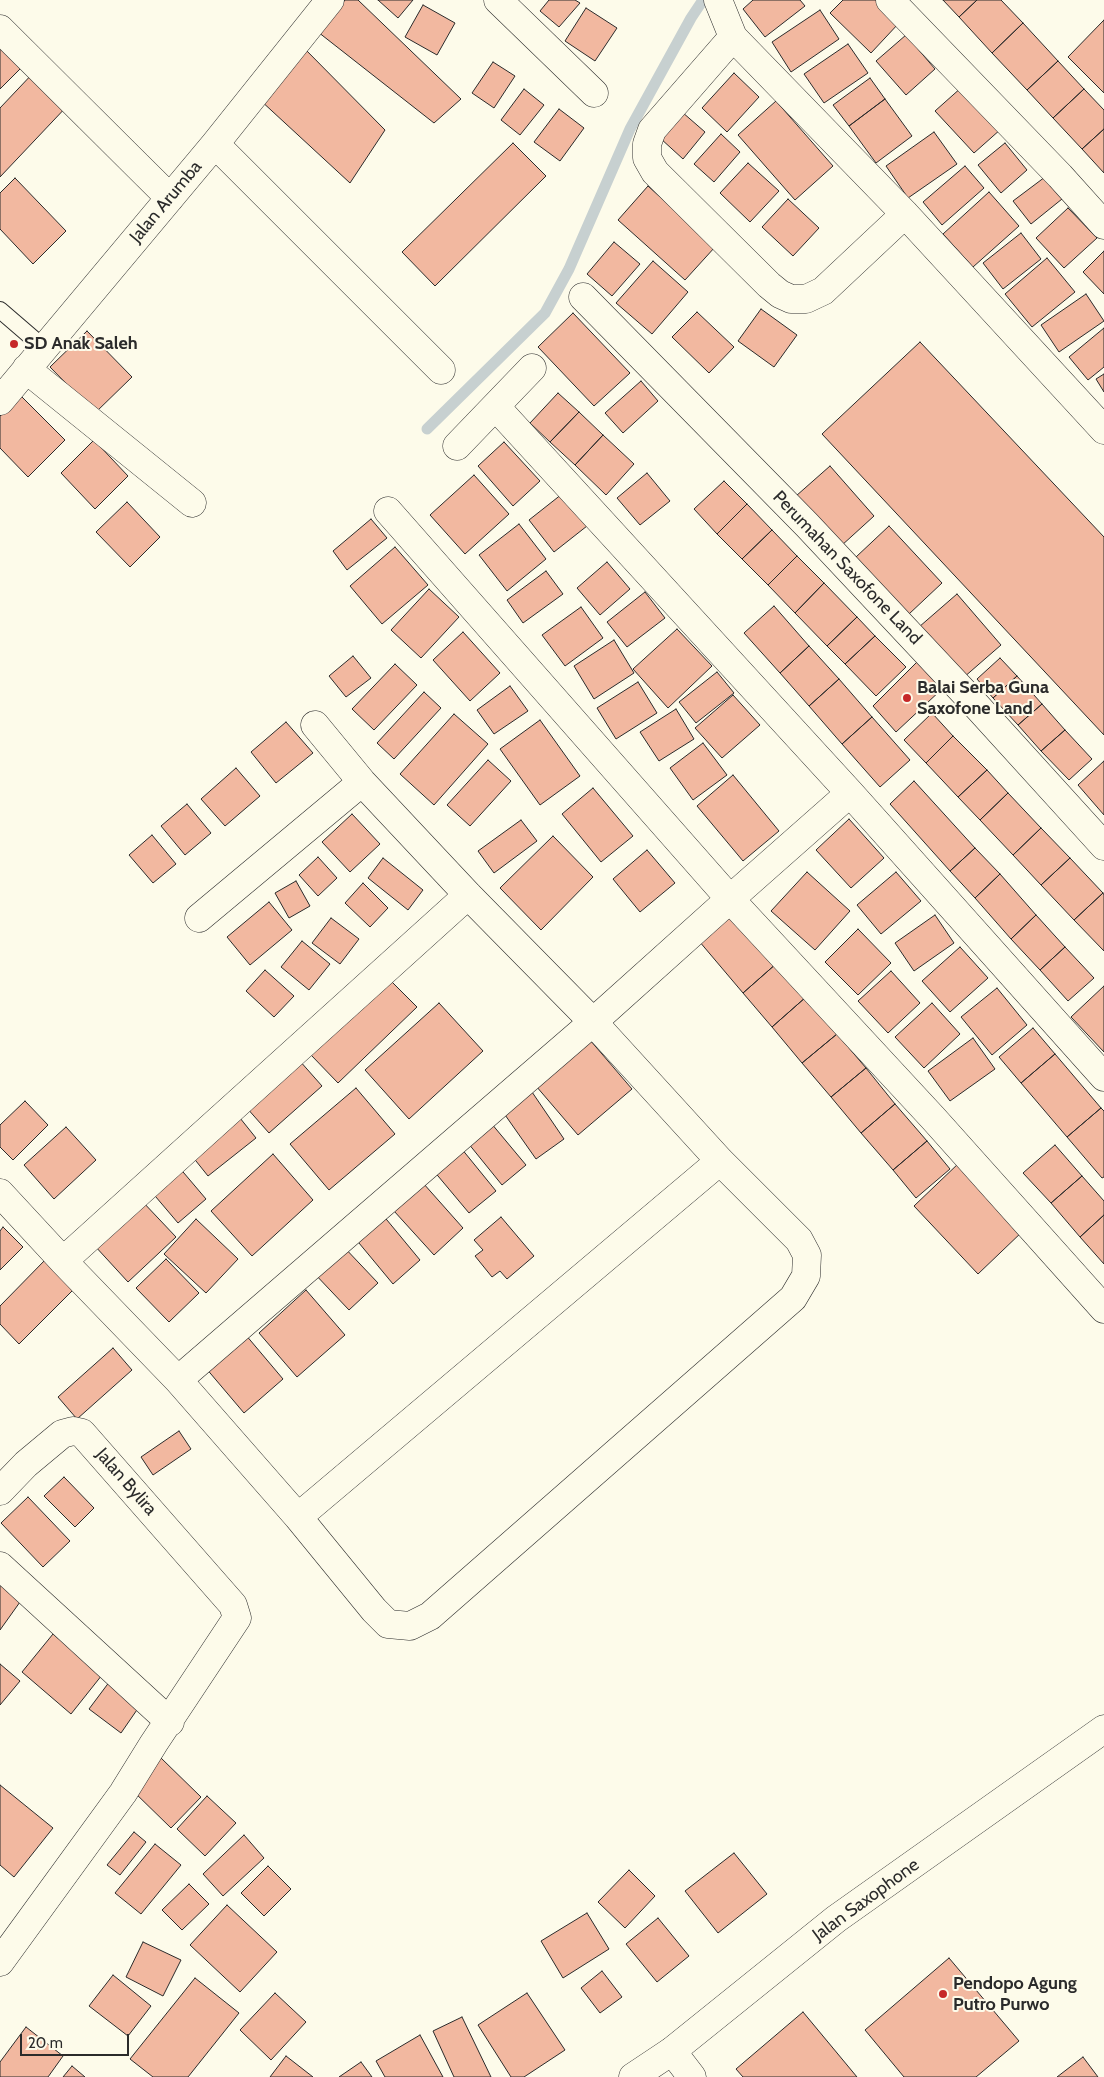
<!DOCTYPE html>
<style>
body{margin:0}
#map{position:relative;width:1104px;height:2077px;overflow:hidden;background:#fdfbea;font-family:Cabin,sans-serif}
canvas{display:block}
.scale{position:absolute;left:20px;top:2034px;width:109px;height:22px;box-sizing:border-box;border:2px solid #2b2b2b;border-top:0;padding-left:6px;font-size:15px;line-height:18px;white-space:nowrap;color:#2b2b2b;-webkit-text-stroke:4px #fdfbea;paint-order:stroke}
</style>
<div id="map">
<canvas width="1104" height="2077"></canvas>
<div class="scale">20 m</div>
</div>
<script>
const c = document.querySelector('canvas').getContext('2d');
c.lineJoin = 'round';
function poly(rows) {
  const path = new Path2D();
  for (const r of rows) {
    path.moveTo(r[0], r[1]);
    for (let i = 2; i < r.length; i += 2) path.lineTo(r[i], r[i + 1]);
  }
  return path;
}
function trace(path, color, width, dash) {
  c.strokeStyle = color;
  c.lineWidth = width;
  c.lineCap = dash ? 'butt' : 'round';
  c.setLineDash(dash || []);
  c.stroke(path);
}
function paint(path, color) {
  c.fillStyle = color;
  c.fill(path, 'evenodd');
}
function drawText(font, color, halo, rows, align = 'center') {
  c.font = font + ' Cabin,sans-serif';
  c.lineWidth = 4;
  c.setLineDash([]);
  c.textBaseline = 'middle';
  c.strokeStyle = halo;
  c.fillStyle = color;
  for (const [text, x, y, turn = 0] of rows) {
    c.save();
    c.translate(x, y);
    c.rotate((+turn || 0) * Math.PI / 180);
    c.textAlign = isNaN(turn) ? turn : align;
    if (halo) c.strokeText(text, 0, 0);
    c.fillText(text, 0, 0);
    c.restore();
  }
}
trace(poly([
 [427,429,545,313,569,269,630,129,691,18,703,0]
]), '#c7d0d0', 11);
const building = poly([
 [345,0,358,0,461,99,434,123,318,32,345,0],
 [378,0,413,0,398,18,378,0],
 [549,0,575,0,580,3,559,27,540,11,549,0],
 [753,0,800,0,805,6,765,37,743,9,753,0],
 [843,0,876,0,899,23,871,53,830,13,843,0],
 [943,0,977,0,959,17,943,0],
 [977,0,1001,0,1023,23,992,53,959,17,977,0],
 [423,5,455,23,437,55,405,37,423,5],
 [586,8,617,28,595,61,565,41,586,8],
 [820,10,839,39,791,72,772,42,820,10],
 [1104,20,1104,93,1068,57,1104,20],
 [1023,23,1058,61,1027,90,992,53,1023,23],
 [906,35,935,69,906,95,876,61,906,35],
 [0,41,24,65,0,89,0,41],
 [848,44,868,73,824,103,804,74,848,44],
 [302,46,385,130,350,183,259,99,302,46],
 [1058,61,1084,89,1053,118,1027,90,1058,61],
 [493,62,515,76,494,108,472,93,493,62],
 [36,70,70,103,0,177,0,108,36,70],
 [734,73,759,97,727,132,702,108,734,73],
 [870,78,885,99,849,126,833,105,870,78],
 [962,87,1001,129,974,153,935,111,962,87],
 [524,89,544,105,520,135,501,120,524,89],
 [1084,89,1104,110,1104,129,1082,149,1053,118,1084,89],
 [885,99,912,136,876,163,849,126,885,99],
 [776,101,833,166,795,200,738,135,776,101],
 [559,109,584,128,560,161,534,142,559,109],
 [682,112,705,132,683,159,660,138,682,112],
 [1104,129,1104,173,1082,149,1104,129],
 [934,132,957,164,908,198,886,166,934,132],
 [721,134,740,152,714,182,694,164,721,134],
 [513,143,546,176,435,286,402,252,513,143],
 [1005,143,1027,170,1001,193,978,165,1005,143],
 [748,163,779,191,750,222,720,193,748,163],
 [965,166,984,188,942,225,923,202,965,166],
 [1045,177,1062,199,1031,224,1013,201,1045,177],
 [15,178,66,231,33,264,0,229,0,193,15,178],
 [648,186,715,247,685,280,618,220,648,186],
 [989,192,1019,226,973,267,943,234,989,192],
 [788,199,819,228,793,256,762,227,788,199],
 [1068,208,1097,238,1064,268,1036,238,1068,208],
 [1021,233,1041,259,1003,289,983,263,1021,233],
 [614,242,640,264,612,296,587,274,614,242],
 [1104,251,1104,294,1083,272,1104,251],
 [1047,258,1075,292,1032,327,1005,294,1047,258],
 [653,261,688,292,652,334,616,303,653,261],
 [1086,294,1104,321,1059,352,1041,325,1086,294],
 [761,309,797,335,774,367,738,341,761,309],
 [697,312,734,347,709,373,672,337,697,312],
 [573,313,630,373,594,406,538,347,573,313],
 [1104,328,1104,367,1088,380,1069,357,1104,328],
 [87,331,132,377,95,413,50,367,87,331],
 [920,342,1104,537,1104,735,822,434,920,342],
 [1104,374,1104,392,1096,379,1104,374],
 [641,381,658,401,623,433,605,413,641,381],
 [558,393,579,412,550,442,530,423,558,393],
 [21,396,65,440,28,477,0,448,0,416,21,396],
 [579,412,603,435,575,465,550,442,579,412],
 [603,435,634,464,606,495,575,465,603,435],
 [94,440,128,476,95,509,61,473,94,440],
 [504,442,540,481,513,506,478,466,504,442],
 [830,466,874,516,841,546,796,496,830,466],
 [647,473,670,501,640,525,617,498,647,473],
 [474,475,509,514,465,554,430,515,474,475],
 [724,481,747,504,717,534,694,509,724,481],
 [562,494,587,526,554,552,529,520,562,494],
 [127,502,160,537,130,567,96,532,127,502],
 [747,504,772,530,742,559,717,534,747,504],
 [371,519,387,538,347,570,333,551,371,519],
 [519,524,546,559,507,591,479,555,519,524],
 [889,526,942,583,909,614,856,557,889,526],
 [772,530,797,556,768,585,742,559,772,530],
 [395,547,428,585,382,624,350,586,395,547],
 [797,556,824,583,795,613,768,585,797,556],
 [607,562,630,589,600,615,577,588,607,562],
 [546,571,563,594,523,623,507,600,546,571],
 [824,583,857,617,827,646,795,613,824,583],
 [429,589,459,617,421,658,391,630,429,589],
 [645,592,665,618,627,647,607,622,645,592],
 [957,594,1001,645,963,678,919,627,957,594],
 [774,606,809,646,780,673,744,633,774,606],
 [581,607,603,638,565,666,542,635,581,607],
 [857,617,875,636,845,664,827,646,857,617],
 [677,629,712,666,668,708,633,669,677,629],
 [463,632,500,673,470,701,433,660,463,632],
 [875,636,906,667,876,696,845,664,875,636],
 [614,640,634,673,594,699,574,666,614,640],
 [809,646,839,679,809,706,780,673,809,646],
 [353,656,371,678,346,697,329,676,353,656],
 [1000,658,1017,676,993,698,977,679,1000,658],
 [917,662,942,689,896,732,873,706,917,662],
 [395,664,417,685,374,730,352,709,395,664],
 [717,672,734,693,696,723,679,702,717,672],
 [1017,676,1042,704,1018,725,993,698,1017,676],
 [839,679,872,717,842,744,809,706,839,679],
 [638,682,657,713,616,739,597,708,638,682],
 [510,686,528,711,494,734,477,710,510,686],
 [424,692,441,708,394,759,377,743,424,692],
 [733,695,760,725,722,758,695,728,733,695],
 [1042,704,1065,730,1041,751,1018,725,1042,704],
 [676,709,694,739,659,761,640,732,676,709],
 [932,713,953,736,926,763,904,740,932,713],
 [454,714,488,744,434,805,400,774,454,714],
 [872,717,910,760,880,787,842,744,872,717],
 [540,720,580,776,540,805,500,749,540,720],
 [286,722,313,753,276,783,251,752,286,722],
 [1065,730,1092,759,1069,780,1041,751,1065,730],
 [953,736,987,770,958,797,926,763,953,736],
 [703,743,727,775,693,800,670,768,703,743],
 [488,760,511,781,470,826,447,805,488,760],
 [1104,761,1104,815,1078,785,1104,761],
 [236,768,260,796,225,826,201,799,236,768],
 [987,770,1008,793,980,820,958,797,987,770],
 [733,775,779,831,743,861,697,806,733,775],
 [914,781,975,848,950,871,890,804,914,781],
 [593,788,633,836,601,862,562,814,593,788],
 [1008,793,1041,828,1013,855,980,820,1008,793],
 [187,804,211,833,185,855,161,826,187,804],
 [352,814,380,844,350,872,322,842,352,814],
 [849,819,884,858,851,888,816,850,849,819],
 [521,820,537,841,494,873,478,851,521,820],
 [1041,828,1070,858,1041,885,1013,855,1041,828],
 [152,835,176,864,153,883,129,855,152,835],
 [553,836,593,877,541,930,500,888,553,836],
 [975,848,1000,874,975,898,950,871,975,848],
 [647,850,675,883,640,912,613,879,647,850],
 [318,857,337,878,318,896,299,875,318,857],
 [383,858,423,890,408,910,368,878,383,858],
 [1070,858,1103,893,1074,920,1041,885,1070,858],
 [807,872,850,911,815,950,771,911,807,872],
 [896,872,921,901,881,934,857,905,896,872],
 [1000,874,1036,915,1011,939,975,898,1000,874],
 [296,881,310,906,289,918,275,893,296,881],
 [363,883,388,908,370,927,345,903,363,883],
 [1103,893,1104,895,1104,951,1074,920,1103,893],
 [269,902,292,930,250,965,227,937,269,902],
 [734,912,777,963,743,993,699,941,734,912],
 [935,915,954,943,914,971,895,943,935,915],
 [1036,915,1065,947,1040,970,1011,939,1036,915],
 [331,918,359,939,340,964,312,943,331,918],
 [858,929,891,963,858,995,825,962,858,929],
 [302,941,330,964,309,990,281,967,302,941],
 [960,947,988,978,950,1012,922,981,960,947],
 [1065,947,1094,978,1068,1001,1040,970,1065,947],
 [777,963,806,997,772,1027,743,993,777,963],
 [265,970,294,996,274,1017,246,991,265,970],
 [891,971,920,1003,888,1033,858,1001,891,971],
 [389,979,417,1007,338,1083,311,1055,389,979],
 [1104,986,1104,1052,1071,1017,1104,986],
 [997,988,1027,1025,992,1055,961,1017,997,988],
 [806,997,837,1034,802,1063,772,1027,806,997],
 [439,1003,483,1051,409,1119,365,1070,439,1003],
 [932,1003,960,1034,924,1068,895,1037,932,1003],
 [1033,1028,1055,1054,1021,1083,999,1057,1033,1028],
 [837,1034,866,1068,831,1097,802,1063,837,1034],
 [973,1038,995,1069,950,1101,928,1071,973,1038],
 [590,1040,632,1089,578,1135,536,1086,590,1040],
 [1055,1054,1101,1108,1067,1137,1021,1083,1055,1054],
 [299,1060,322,1086,269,1133,246,1107,299,1060],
 [866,1068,895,1104,861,1133,831,1097,866,1068],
 [356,1088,395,1134,329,1190,290,1144,356,1088],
 [532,1092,564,1139,536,1159,503,1112,532,1092],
 [25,1101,48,1125,13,1160,0,1147,0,1125,25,1101],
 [895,1104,927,1141,893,1170,861,1133,895,1104],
 [1101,1108,1104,1111,1104,1177,1102,1178,1067,1137,1101,1108],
 [236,1113,256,1138,208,1176,188,1151,236,1113],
 [491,1123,526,1165,502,1185,468,1143,491,1123],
 [66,1127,96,1160,54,1199,24,1165,66,1127],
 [927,1141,950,1169,916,1198,893,1170,927,1141],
 [1055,1145,1082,1176,1051,1203,1023,1173,1055,1145],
 [461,1148,496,1191,469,1213,433,1170,461,1148],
 [273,1154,313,1200,252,1256,211,1211,273,1154],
 [960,1162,1024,1230,978,1274,914,1206,960,1162],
 [178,1166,206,1199,178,1223,150,1190,178,1166],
 [1082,1176,1104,1201,1104,1215,1080,1237,1051,1203,1082,1176],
 [423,1183,463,1228,434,1255,394,1211,423,1183],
 [141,1200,176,1237,128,1282,94,1245,141,1200],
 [382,1214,420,1260,393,1284,354,1237,382,1214],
 [1104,1215,1104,1264,1080,1237,1104,1215],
 [501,1217,534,1256,507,1279,500,1271,492,1277,475,1256,483,1250,474,1240,501,1217],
 [196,1219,238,1259,206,1293,164,1254,196,1219],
 [3,1227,23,1247,0,1270,0,1231,3,1227],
 [342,1245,378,1283,349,1310,313,1272,342,1245],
 [47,1258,75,1288,19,1344,0,1324,0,1306,47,1258],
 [166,1259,199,1293,169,1322,136,1288,166,1259],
 [306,1290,345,1335,297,1377,259,1333,306,1290],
 [245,1334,283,1379,244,1413,205,1367,245,1334],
 [113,1348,132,1370,77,1419,58,1397,113,1348],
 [179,1431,191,1449,153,1475,141,1457,179,1431],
 [64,1477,94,1508,75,1527,44,1496,64,1477],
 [28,1497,70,1541,43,1567,1,1523,28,1497],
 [0,1577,25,1595,0,1630,0,1577],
 [53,1634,102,1675,71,1714,22,1672,53,1634],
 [0,1664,20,1681,0,1705,0,1664],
 [110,1681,141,1704,121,1733,89,1709,110,1681],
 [161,1758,201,1797,171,1828,131,1789,161,1758],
 [0,1785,53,1828,14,1877,0,1865,0,1785],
 [207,1796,236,1823,205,1856,177,1829,207,1796],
 [134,1832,146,1842,120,1875,107,1865,134,1832],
 [244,1835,264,1858,223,1896,203,1874,244,1835],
 [155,1844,181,1865,141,1914,115,1893,155,1844],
 [734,1853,767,1894,718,1933,685,1891,734,1853],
 [268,1866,291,1889,264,1916,241,1893,268,1866],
 [629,1870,655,1896,625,1928,598,1902,629,1870],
 [189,1884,209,1904,182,1930,162,1910,189,1884],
 [227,1905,277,1952,240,1992,190,1945,227,1905],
 [587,1913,609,1949,563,1978,541,1941,587,1913],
 [658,1918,689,1956,657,1982,626,1944,658,1918],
 [143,1942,181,1960,163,1996,126,1977,143,1942],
 [949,1958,1019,2041,976,2077,904,2077,865,2030,949,1958],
 [602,1971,622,1997,600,2013,581,1988,602,1971],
 [113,1975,151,2006,128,2036,89,2006,113,1975],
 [195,1978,239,2013,188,2077,153,2077,130,2059,195,1978],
 [275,1993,306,2022,271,2060,240,2030,275,1993],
 [527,1993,565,2050,524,2077,511,2077,478,2025,527,1993],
 [803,2012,857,2077,743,2077,736,2069,803,2012],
 [462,2017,491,2077,454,2077,433,2031,462,2017],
 [26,2027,63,2056,48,2077,0,2077,0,2062,26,2027],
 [420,2035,443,2077,385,2077,376,2061,420,2035],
 [286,2056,313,2077,270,2077,286,2056],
 [1083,2057,1098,2077,1057,2077,1083,2057],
 [361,2062,372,2077,339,2077,361,2062],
 [72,2066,85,2077,63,2077,72,2066]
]);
paint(building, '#f2b8a0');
trace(building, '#2b2b2b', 1);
const service = poly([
 [0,310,43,347]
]);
const minor = poly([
 [498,0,594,93],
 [718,0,733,37,905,214,1104,430],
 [890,0,1060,176,1104,225],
 [0,29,170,198],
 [733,37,652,130,647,144,647,158,655,172,769,285,780,294,791,299,806,299,823,291,905,214],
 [215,144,441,370],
 [583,297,807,525,974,703,1104,846],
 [26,369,192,503],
 [0,401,215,144,330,0],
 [496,407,850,793,1104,1077],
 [457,446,532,368],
 [388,511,730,899,933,1118,1104,1309],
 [315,725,362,782,468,895,593,1022,720,1161,799,1240,807,1255,806,1276,793,1298,430,1616,410,1626,388,1624,374,1610,298,1517,178,1380,63,1261,468,895],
 [199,918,362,782],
 [0,1193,63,1261],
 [178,1380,593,1022,730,899,850,793],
 [0,1491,26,1464,62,1434,73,1431,82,1433,233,1605,237,1618,154,1743,123,1793,0,1962],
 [298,1517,720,1161],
 [0,1566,170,1722],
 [672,2051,692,2077]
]);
const secondary = poly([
 [633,2077,672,2051,836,1919,1104,1729]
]);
trace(service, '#2b2b2b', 18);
trace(minor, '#2b2b2b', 29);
trace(secondary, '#2b2b2b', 29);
trace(service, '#fdfbea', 16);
trace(minor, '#fdfbea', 28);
trace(secondary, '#fdfbea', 28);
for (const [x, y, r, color] of [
 [14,344,5,"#c62828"],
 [907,698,5,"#c62828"],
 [943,1994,5,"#c62828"]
]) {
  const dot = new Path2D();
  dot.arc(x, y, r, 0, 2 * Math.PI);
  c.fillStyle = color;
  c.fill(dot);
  trace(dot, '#fdfbea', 2);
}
drawText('18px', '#2b2b2b', '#fdfbea', [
 ["Jalan Arumba",166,202,-50],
 ["Perumahan Saxofone Land",847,568,46],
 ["Jalan Bylira",126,1482,49],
 ["Jalan Saxophone",866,1900,-36]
]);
drawText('bold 18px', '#2b2b2b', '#fdfbea', [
 ["SD Anak Saleh",24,344],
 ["Balai Serba Guna",917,688],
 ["Saxofone Land",917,709],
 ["Pendopo Agung",953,1984],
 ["Putro Purwo",953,2005]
], 'left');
</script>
